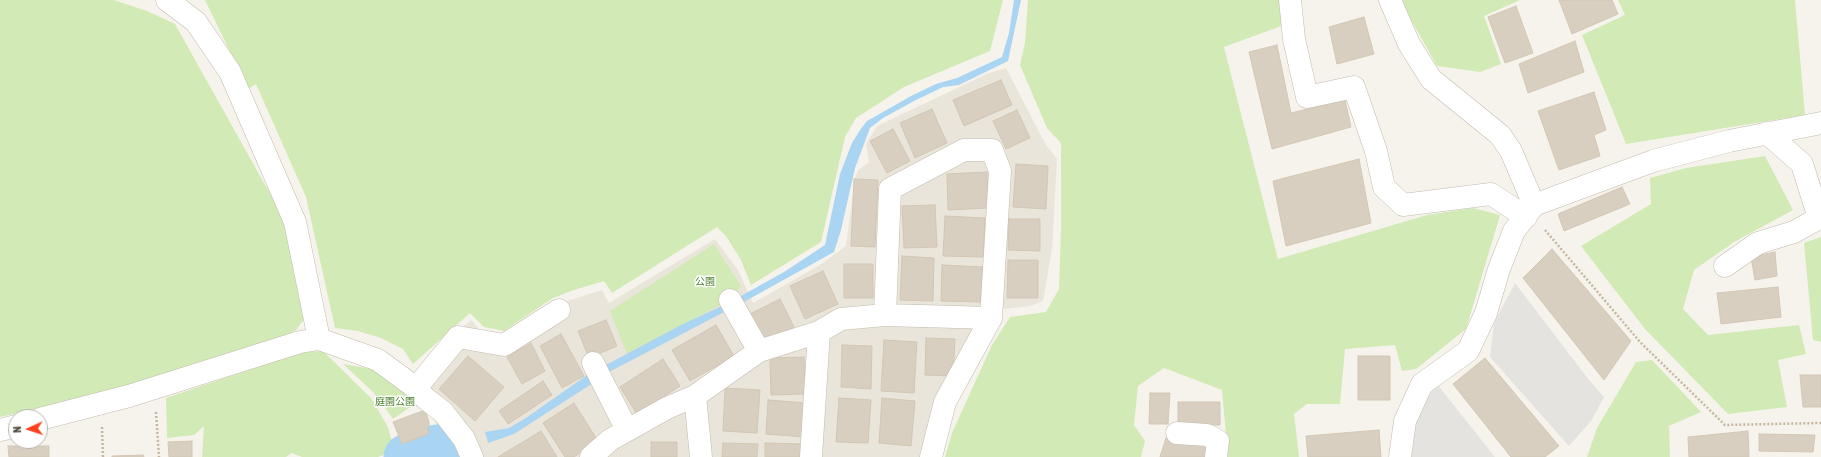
<!DOCTYPE html>
<meta charset="utf-8">
<style>
body{margin:0}
#map{position:relative;width:1821px;height:457px;overflow:hidden;background:#f6f3ec;font-family:"Asap Condensed",sans-serif}
canvas{display:block}
.north{position:absolute;left:8px;top:409px;width:40px;height:40px;box-sizing:border-box;background:#fff;border:1px solid #b7b4b0;border-radius:50%;rotate:267deg;font-size:11px;font-weight:700;line-height:16px;text-align:center;color:#4b4439}
.north::after{content:'';display:block;margin:auto;width:14px;height:18px;background:#fc3f1d;clip-path:polygon(50% 0,100% 100%,50% 72%,0 100%)}
</style>
<div id="map">
<canvas width="1821" height="457"></canvas>
<div class="north">N</div>
</div>
<script>
const c = document.querySelector('canvas').getContext('2d');
c.lineJoin = 'round';
function paint(path, color) {
  c.fillStyle = color;
  c.fill(path, 'evenodd');
}
function poly(rows) {
  const path = new Path2D();
  for (const r of rows) {
    path.moveTo(r[0], r[1]);
    for (let i = 2; i < r.length; i += 2) path.lineTo(r[i], r[i + 1]);
  }
  return path;
}
function trace(path, color, width, dash) {
  c.strokeStyle = color;
  c.lineWidth = width;
  c.lineCap = dash ? 'butt' : 'round';
  c.setLineDash(dash || []);
  c.stroke(path);
}
function drawText(font, color, halo, rows, align = 'center') {
  c.font = font + ' "Asap Condensed","Noto Sans JP",sans-serif';
  c.lineWidth = 3;
  c.setLineDash([]);
  c.textBaseline = 'middle';
  c.strokeStyle = halo;
  c.fillStyle = color;
  for (const [text, x, y, turn = 0] of rows) {
    c.save();
    c.translate(x, y);
    c.rotate((+turn || 0) * Math.PI / 180);
    c.textAlign = isNaN(turn) ? turn : align;
    if (halo) c.strokeText(text, 0, 0);
    c.fillText(text, 0, 0);
    c.restore();
  }
}
paint(poly([
 [1006,68,1046,145,1057,159,1052,249,1043,301,1030,306,1002,309,969,375,952,414,940,457,446,457,455,454,434,438,437,431,435,418,414,376,447,341,471,320,481,331,504,337,548,307,602,290,609,303,715,239,738,270,753,303,820,265,846,246,855,178,858,170,869,162,866,144,877,126,989,73]
]), '#eae5da');
paint(poly([
 [0,0,114,0,147,11,175,24,283,217,305,318,296,330,250,354,125,388,0,417],
 [205,0,1003,0,990,51,904,87,856,118,845,137,821,242,751,285,741,260,726,236,717,227,612,293,604,281,574,290,553,298,504,331,484,327,470,313,413,364,403,349,381,338,358,331,335,328,306,197,256,84,248,89],
 [1028,0,1282,0,1284,25,1224,47,1278,259,1427,215,1473,208,1500,215,1466,329,1416,369,1402,371,1395,345,1345,349,1340,404,1307,404,1294,414,1299,457,1228,457,1222,390,1164,368,1138,386,1134,425,1145,441,1141,457,945,457,952,433,992,345,1010,317,1046,312,1059,289,1061,229,1061,143,1047,128,1020,65,1025,43],
 [1400,0,1520,0,1484,16,1501,64,1480,72,1437,66],
 [1618,0,1795,0,1805,115,1626,144,1582,35,1625,15],
 [1765,156,1793,210,1734,242,1694,270,1683,309,1708,335,1799,325,1806,354,1778,360,1787,407,1728,414,1645,329,1581,246,1651,204,1650,178,1686,168],
 [1821,237,1821,342,1813,340,1804,243],
 [714,244,741,286,730,300,627,354,610,311],
 [323,351,371,398,388,427,394,451,378,457,302,457,292,453,286,457,202,457,204,426,194,435,167,438,166,398,302,352],
 [1652,360,1701,412,1669,426,1670,457,1587,457,1597,428,1636,362],
 [343,364,372,369,417,402,393,419,374,393]
]), '#d2eab5');
paint(poly([
 [1515,283,1589,380,1604,397,1591,421,1569,446,1490,357,1494,323],
 [1437,384,1495,457,1409,457,1414,417]
]), '#e5e3e0');
paint(poly([
 [1014,0,1021,0,1008,61,959,85,943,87,914,101,883,118,870,128,855,168,841,230,834,252,742,303,739,297,784,272,825,245,840,174,852,143,860,130,867,121,913,95,936,84,957,78,1002,57,1009,33],
 [728,303,730,309,607,373,604,366,681,325],
 [590,373,593,383,514,434,488,443,485,432,509,428,526,418],
 [431,443,447,451,430,457,391,457]
]), '#a9d4f2');
trace(poly([
 [407,457,426,450,444,447]
]), '#a9d4f2', 47);
const building = poly([
 [1559,0,1612,0,1618,14,1572,34,1559,0],
 [1516,6,1533,53,1505,63,1488,17,1516,6],
 [1364,17,1374,54,1337,64,1329,27,1364,17],
 [1575,41,1584,72,1528,93,1519,64,1575,41],
 [1277,45,1291,113,1345,100,1351,127,1272,149,1249,52,1277,45],
 [1001,80,1012,105,964,126,953,100,1001,80],
 [1594,92,1606,130,1594,135,1600,156,1559,170,1538,111,1594,92],
 [932,109,947,143,915,158,900,123,932,109],
 [1017,110,1030,138,1006,149,993,121,1017,110],
 [893,129,910,161,887,173,870,141,893,129],
 [1359,159,1371,223,1286,246,1273,181,1359,159],
 [1016,164,1048,166,1046,209,1013,207,1016,164],
 [987,172,988,208,948,210,947,174,987,172],
 [854,179,878,180,875,247,851,246,854,179],
 [1622,187,1630,204,1564,231,1558,214,1622,187],
 [935,205,937,247,904,248,902,206,935,205],
 [945,216,985,218,983,257,943,256,945,216],
 [1009,219,1040,219,1040,251,1008,250,1009,219],
 [1552,249,1631,341,1604,380,1523,278,1552,249],
 [1775,252,1777,276,1755,280,1751,257,1775,252],
 [902,256,934,258,933,301,900,300,902,256],
 [1008,260,1038,260,1038,298,1007,298,1008,260],
 [844,264,873,264,873,298,844,298,844,264],
 [942,265,983,267,981,302,941,301,942,265],
 [823,271,838,304,805,319,790,286,823,271],
 [1778,287,1781,317,1721,324,1717,293,1778,287],
 [780,299,794,327,764,342,750,314,780,299],
 [606,320,617,346,589,358,578,331,606,320],
 [716,325,734,356,690,381,672,350,716,325],
 [561,334,584,376,562,388,540,346,561,334],
 [926,338,955,339,953,376,925,375,926,338],
 [884,340,917,342,914,393,881,391,884,340],
 [531,343,545,371,522,384,507,357,531,343],
 [842,345,872,346,871,389,841,387,842,345],
 [468,356,504,387,475,421,439,389,468,356],
 [1358,356,1390,356,1390,400,1358,400,1358,356],
 [804,357,805,394,771,395,770,358,804,357],
 [1485,358,1559,446,1545,457,1511,457,1453,384,1485,358],
 [663,359,680,386,637,414,620,387,663,359],
 [1800,375,1821,375,1821,407,1803,407,1800,375],
 [543,381,552,395,508,424,499,411,543,381],
 [725,388,760,390,757,433,723,431,725,388],
 [1150,393,1170,393,1168,424,1149,424,1150,393],
 [839,398,871,400,868,443,836,442,839,398],
 [882,398,915,401,911,446,879,443,882,398],
 [768,400,806,403,804,437,766,434,768,400],
 [1178,402,1220,402,1220,425,1178,425,1178,402],
 [574,403,598,441,574,457,565,457,543,423,574,403],
 [425,410,429,422,428,434,402,444,393,422,425,410],
 [1379,430,1381,457,1308,457,1306,436,1379,430],
 [541,431,557,457,498,457,541,431],
 [1748,431,1749,457,1689,457,1688,437,1748,431],
 [1759,434,1815,435,1813,452,1759,451,1759,434],
 [1167,435,1214,449,1211,457,1160,457,1167,435],
 [192,441,192,457,169,457,168,442,192,441],
 [651,442,677,442,677,457,651,457,651,442],
 [723,443,758,444,757,457,722,457,723,443],
 [765,443,804,444,803,457,765,457,765,443],
 [8,446,49,446,49,457,9,457,8,446],
 [143,455,144,457,112,457,112,456,143,455]
]);
paint(building, '#d8cfc1');
trace(building, '#d3c7b4', 1);
const minor = poly([
 [167,0,196,22,230,72,295,222,319,339],
 [1290,0,1294,39,1307,97,1354,87,1376,151,1384,187,1403,205,1491,194,1526,217],
 [1390,0,1409,44,1431,79,1500,135,1511,151,1534,205],
 [1725,266,1758,243,1794,232,1819,218,1802,164,1767,133],
 [730,300,759,351],
 [593,363,627,430],
 [416,388,458,337,504,345,559,310],
 [695,396,701,457],
 [40,419,129,396,300,342,319,339,378,360,416,388,425,398,443,412,464,439,472,457],
 [0,430,16,426],
 [1177,433,1207,435,1218,441,1216,457],
 [591,457,610,440,667,408,695,396,759,351,819,332,841,319,885,315],
 [811,457,819,332],
 [931,457,945,402,991,318,1000,171,992,150,964,150,890,189,885,315,991,318],
 [1400,457,1405,421,1422,384,1468,351,1486,313,1499,269,1514,231,1534,205,1653,161,1729,141,1821,123]
]);
trace(minor, '#c2bbae', 23);
trace(poly([
 [1545,230,1640,342,1725,425,1821,423],
 [156,412,159,457],
 [102,427,103,457]
]), '#c4b79f', 2.5, [2, 2]);
trace(minor, '#fff', 22);
drawText('10px', '#4a7f2a', '#fff', [
 ["公園",705,282],
 ["庭園公園",395,402]
]);
</script>
